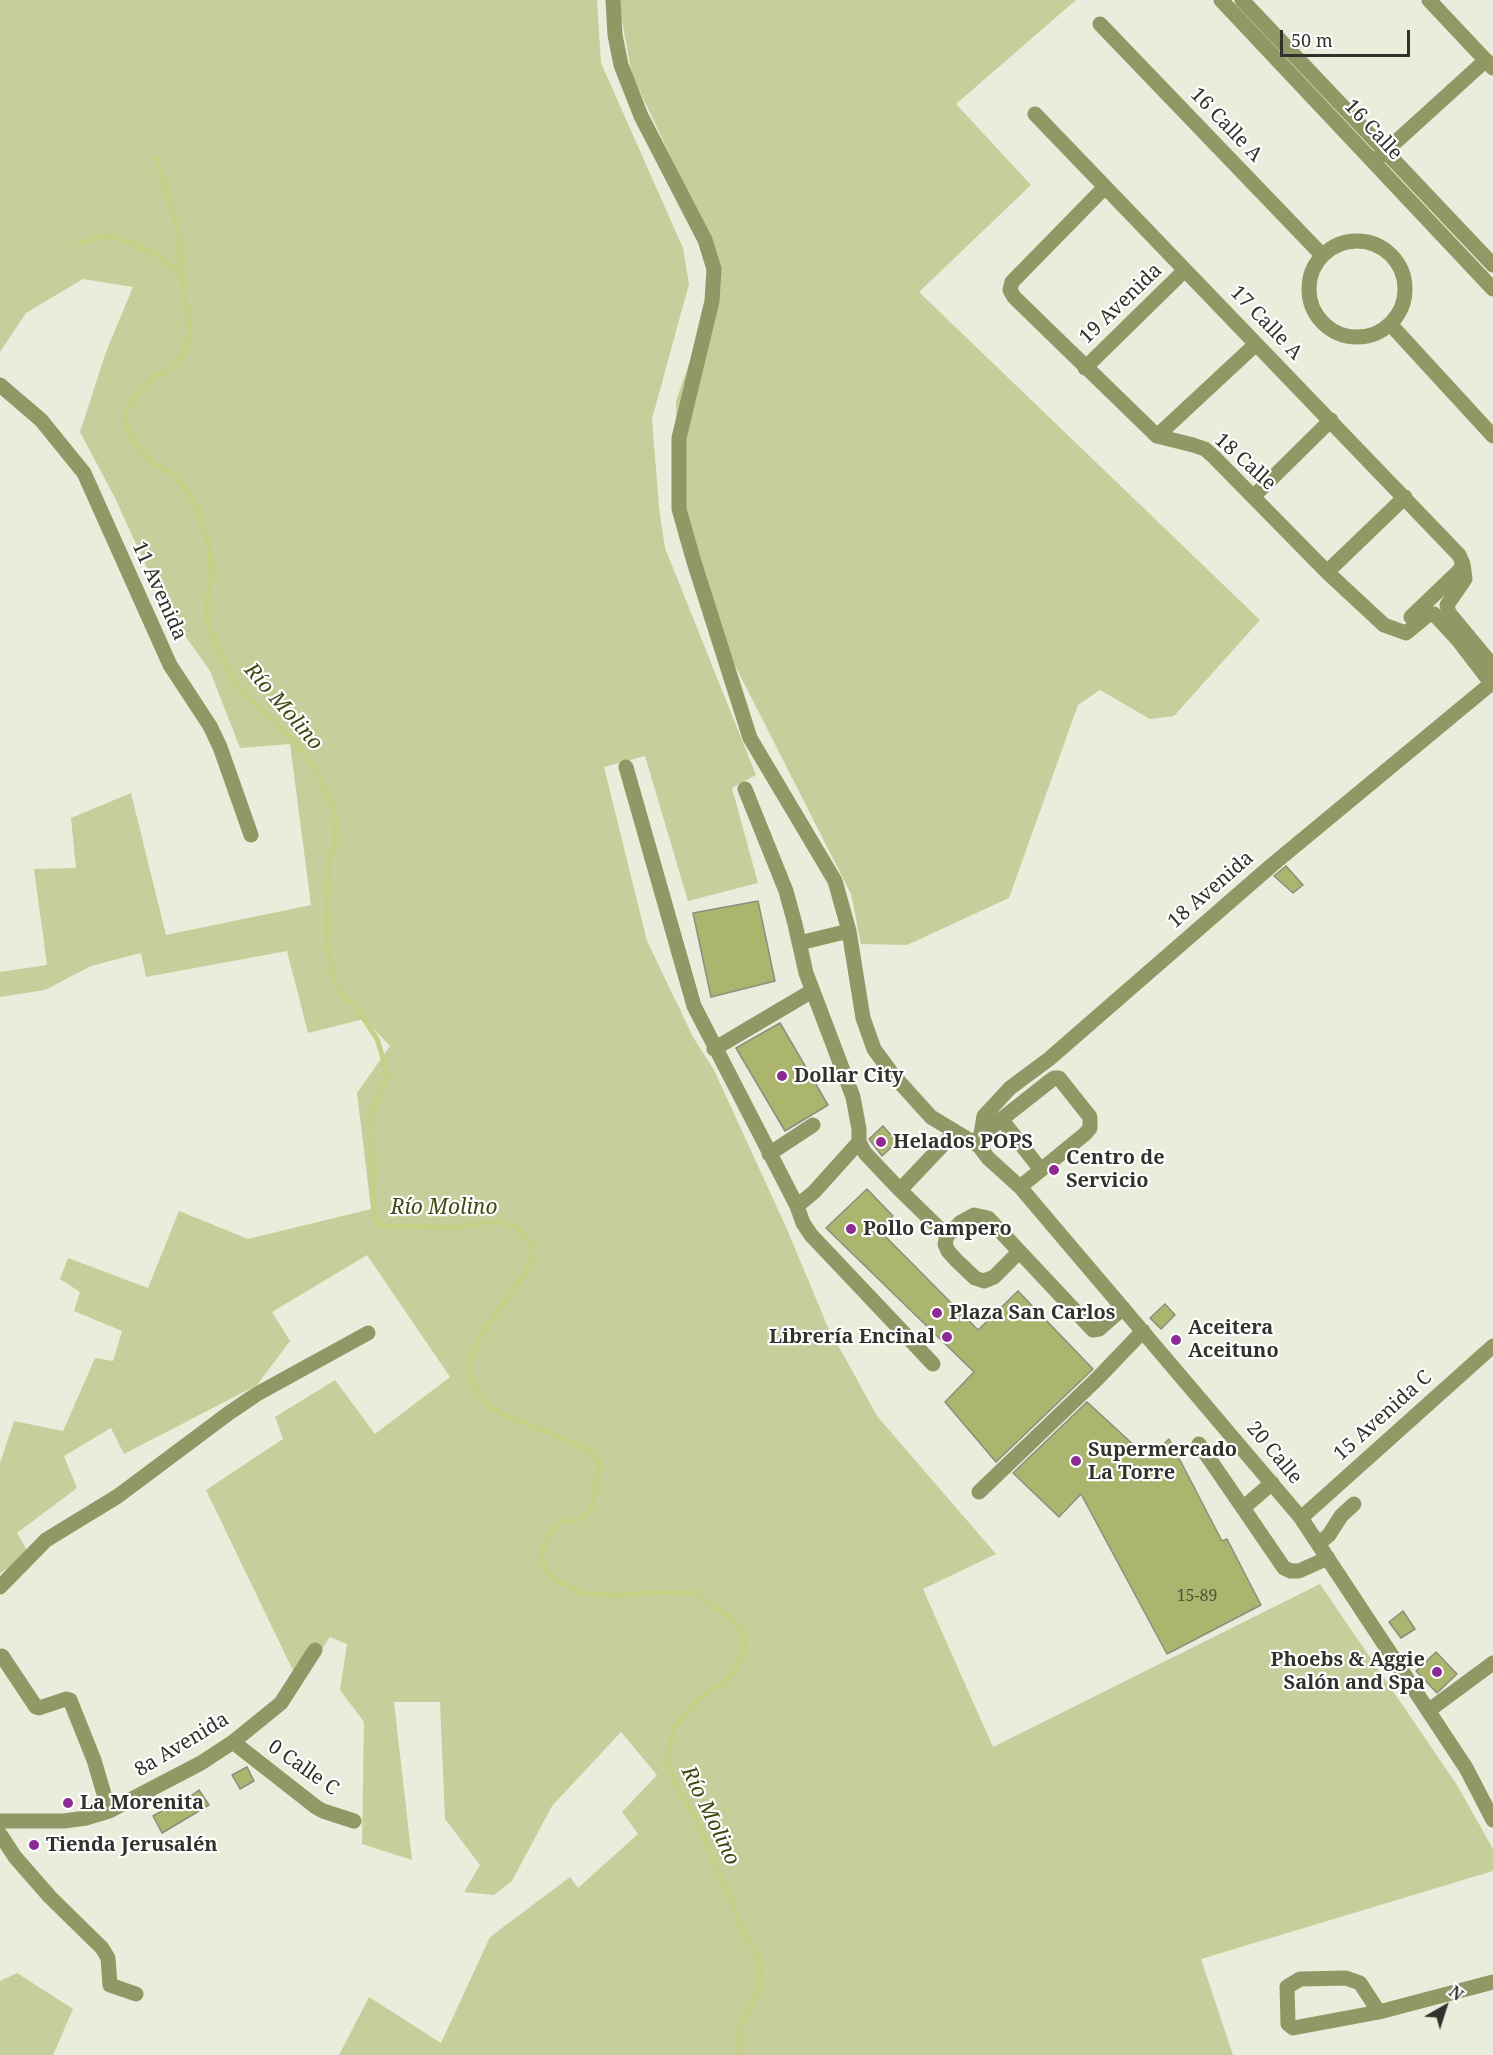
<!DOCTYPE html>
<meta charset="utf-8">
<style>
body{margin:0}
#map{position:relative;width:1493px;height:2055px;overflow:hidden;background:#eaeddc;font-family:"Noto Serif",serif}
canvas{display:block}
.north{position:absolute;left:1415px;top:1977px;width:60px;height:60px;-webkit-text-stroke:4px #fff;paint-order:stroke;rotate:39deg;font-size:16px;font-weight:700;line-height:24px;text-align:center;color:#31322c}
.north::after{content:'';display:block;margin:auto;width:21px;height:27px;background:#31322c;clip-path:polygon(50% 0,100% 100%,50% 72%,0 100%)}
.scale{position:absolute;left:1280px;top:30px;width:130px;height:27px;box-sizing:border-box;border:3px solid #31322c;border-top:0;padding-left:8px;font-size:18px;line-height:21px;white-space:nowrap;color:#31322c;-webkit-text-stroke:4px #fff;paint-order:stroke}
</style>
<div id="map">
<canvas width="1493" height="2055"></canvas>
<div class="north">N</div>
<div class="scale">50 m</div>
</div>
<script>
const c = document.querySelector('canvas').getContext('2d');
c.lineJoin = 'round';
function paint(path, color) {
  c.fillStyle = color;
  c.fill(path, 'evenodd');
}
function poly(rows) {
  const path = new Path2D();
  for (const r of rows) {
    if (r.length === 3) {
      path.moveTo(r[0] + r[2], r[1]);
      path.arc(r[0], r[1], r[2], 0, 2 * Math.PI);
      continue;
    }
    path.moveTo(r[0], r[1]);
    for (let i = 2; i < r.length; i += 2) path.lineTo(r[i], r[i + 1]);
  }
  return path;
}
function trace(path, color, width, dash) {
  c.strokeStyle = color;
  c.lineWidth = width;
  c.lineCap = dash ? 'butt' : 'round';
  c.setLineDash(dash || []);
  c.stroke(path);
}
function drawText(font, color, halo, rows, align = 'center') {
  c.font = font + ' "Noto Serif",serif';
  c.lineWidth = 4.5;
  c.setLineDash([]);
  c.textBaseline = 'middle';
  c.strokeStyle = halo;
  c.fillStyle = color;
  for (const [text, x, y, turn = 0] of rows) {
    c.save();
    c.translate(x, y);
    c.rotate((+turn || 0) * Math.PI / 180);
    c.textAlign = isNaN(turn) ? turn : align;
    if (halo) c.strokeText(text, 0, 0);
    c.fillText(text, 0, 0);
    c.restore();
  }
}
paint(poly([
 [0,0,597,0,601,63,683,248,689,284,652,419,659,507,665,548,756,775,732,788,758,883,688,901,645,756,604,767,647,941,693,1037,714,1070,786,1227,827,1325,877,1416,996,1554,923,1589,993,1747,1320,1584,1457,1785,1493,1849,1493,1871,1201,1959,1233,2055,339,2055,369,1997,441,2043,490,1937,570,1877,578,1888,638,1834,622,1812,657,1775,621,1732,552,1806,512,1881,494,1895,464,1892,480,1865,445,1819,440,1702,394,1702,412,1860,362,1844,364,1722,340,1690,347,1644,330,1637,299,1683,206,1490,283,1439,275,1417,335,1380,375,1434,450,1377,367,1255,272,1312,290,1341,257,1385,124,1454,111,1428,64,1456,77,1488,17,1533,30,1556,0,1573,0,1463,14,1421,63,1431,95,1358,113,1361,122,1331,74,1311,80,1292,60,1279,68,1258,148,1288,179,1211,248,1239,371,1209,357,1093,390,1046,364,1019,308,1033,287,951,146,977,141,953,91,966,45,990,0,997,0,972,47,965,34,869,76,868,71,818,131,793,166,935,311,905,290,744,240,748,210,671,172,617,148,570,114,496,80,432,106,352,133,287,83,279,26,313,0,352],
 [618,0,1076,0,956,104,1031,185,919,292,1260,620,1174,716,1150,719,1100,690,1078,705,1009,898,907,945,861,944,851,894,711,618,678,500,676,401,711,300,710,239,632,75],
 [17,1973,73,2009,53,2055,0,2055,0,1981]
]), '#c6ce9b');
trace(poly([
 [156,157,180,236,181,274,189,325,189,337,183,355,170,370,152,378,135,397,126,410,125,423,133,440,145,456,153,463,173,474,188,492,197,507,210,549,211,575,206,611,209,627,233,680,238,688,294,741,316,770,329,797,336,818,335,843,330,856,326,931,329,954,335,984,342,994,356,1007,377,1039,386,1068,387,1077,371,1114,374,1217,382,1226,461,1227,493,1221,517,1227,532,1244,532,1258,522,1277,479,1338,469,1359,469,1373,478,1392,489,1406,507,1416,586,1448,599,1462,596,1490,590,1510,580,1519,560,1523,548,1536,541,1555,546,1571,559,1582,582,1593,615,1595,667,1592,694,1593,728,1616,741,1631,745,1645,736,1668,725,1682,698,1699,674,1728,666,1762,679,1791,696,1819,746,1937,756,1952,761,1968,760,1989,740,2027,738,2042,741,2055],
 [79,243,109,236,129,242,158,256,181,274]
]), '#c5cf86', 5);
const building = poly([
 [1286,866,1303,885,1293,893,1274,876,1286,866],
 [758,901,775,981,711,997,693,913,758,901],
 [780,1023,828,1105,785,1131,736,1048,780,1023],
 [883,1126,897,1142,882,1156,869,1139,883,1126],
 [867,1189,893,1216,879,1230,978,1330,1018,1291,1093,1369,996,1462,945,1402,974,1372,826,1228,867,1189],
 [1165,1304,1175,1315,1161,1329,1150,1318,1165,1304],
 [1087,1402,1148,1458,1169,1439,1222,1541,1227,1539,1261,1605,1167,1654,1081,1494,1059,1517,1013,1473,1087,1402],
 [1403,1611,1415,1629,1401,1638,1389,1622,1403,1611],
 [1436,1652,1457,1674,1437,1693,1416,1671,1436,1652],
 [247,1767,254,1781,240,1789,232,1775,247,1767],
 [199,1790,209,1805,162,1833,153,1816,167,1808,168,1812,199,1790]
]);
paint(building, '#acb56d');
trace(building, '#8b8e7e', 1.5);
trace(poly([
 [613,0,615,35,621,65,641,116,705,240,714,269,712,301,679,438,679,509,694,562,750,738,835,881,849,931,863,1018,874,1049,893,1075,931,1117,979,1146,988,1158,1020,1187,1301,1518,1466,1768,1493,1820],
 [1221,0,1493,289],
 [1242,0,1493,265],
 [1429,0,1493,68],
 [1100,24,1322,255],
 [1035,114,1459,555,1463,564,1465,579,1447,605,1449,613,1493,666],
 [1378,158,1486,60],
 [1105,187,1012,282,1010,290,1014,297,1157,436,1193,445,1205,449,1214,457,1327,572,1384,625,1406,633,1428,615,1434,614,1458,640,1491,683],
 [1357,289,48],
 [1391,325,1493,436],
 [1085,368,1185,270],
 [0,385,41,420,84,473,170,665,210,726,220,747,251,835],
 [1157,436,1256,344],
 [1254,496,1331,420],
 [1327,572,1405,497],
 [1411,617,1459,571,1463,564],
 [626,767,694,1006,797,1206],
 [745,789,786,891,795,924,806,973,853,1097,859,1129,859,1142,865,1153,900,1190,955,1132],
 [799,943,849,931],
 [714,1049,812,991],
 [1002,1120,1041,1170],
 [979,1137,1050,1081,1054,1078,1059,1078,1090,1117,1090,1128,1085,1134,1020,1187],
 [859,1142,814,1192,797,1206,803,1223,811,1235,933,1364],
 [979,1146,984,1116,1010,1088,1049,1059,1272,865,1493,682],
 [769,1154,813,1125],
 [900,1190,947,1236],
 [1019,1252,994,1277,984,1281,975,1278,956,1260,948,1251,945,1244,947,1236,961,1222,974,1215,988,1218,1093,1330,1099,1329,1123,1308],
 [1199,1444,1243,1508,1272,1483],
 [979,1492,1098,1378,1143,1331],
 [1243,1508,1284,1568,1291,1571,1299,1571,1328,1558],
 [1301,1518,1493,1346],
 [1318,1544,1329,1535,1341,1516,1354,1504],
 [0,1587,46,1540,118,1496,229,1413,257,1394,368,1333],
 [2,1656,36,1707,39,1708,66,1699,70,1700,94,1760,109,1811],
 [1428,1711,1493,1663],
 [233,1742,316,1807,323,1811,354,1821],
 [0,1821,64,1821,86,1818,109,1811,201,1763,233,1742,281,1703,315,1650],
 [0,1834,15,1857,50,1897,102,1948,108,1958,110,1985,136,1994],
 [1379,2012,1360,1983,1346,1978,1300,1979,1287,1987,1288,2024,1293,2028,1379,2012,1493,1982]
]), '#919866', 15);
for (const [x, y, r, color] of [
 [782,1076,6,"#8c2b93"],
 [881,1142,6,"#8c2b93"],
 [1054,1170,6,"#8c2b93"],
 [851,1229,6,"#8c2b93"],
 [937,1313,6,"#8c2b93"],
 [947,1337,6,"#8c2b93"],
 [1176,1340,6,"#8c2b93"],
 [1076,1461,6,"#8c2b93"],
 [1437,1672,6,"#8c2b93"],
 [68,1803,6,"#8c2b93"],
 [34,1845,6,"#8c2b93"]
]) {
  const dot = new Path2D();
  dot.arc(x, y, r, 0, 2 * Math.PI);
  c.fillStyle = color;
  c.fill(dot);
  trace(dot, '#fff', 2);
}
drawText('16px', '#50533c', null, [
 ["15-89",1197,1596]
]);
drawText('20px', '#31322c', '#fff', [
 ["16 Calle A",1226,125,46],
 ["16 Calle",1373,130,47],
 ["19 Avenida",1121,304,-44],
 ["17 Calle A",1266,323,46],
 ["18 Calle",1245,462,42],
 ["11 Avenida",159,591,66],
 ["18 Avenida",1211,890,-41],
 ["15 Avenida C",1383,1416,-42],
 ["20 Calle",1274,1453,50],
 ["8a Avenida",182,1745,-31],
 ["0 Calle C",303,1768,35]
]);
drawText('bold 20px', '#31322c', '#fff', [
 ["Dollar City",794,1076],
 ["Helados POPS",893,1142],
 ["Centro de",1066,1158],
 ["Servicio",1066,1181],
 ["Pollo Campero",863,1229],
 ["Plaza San Carlos",949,1313],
 ["Aceitera",1188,1328],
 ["Aceituno",1188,1351],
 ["Librería Encinal",935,1337,"right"],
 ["Supermercado",1088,1450],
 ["La Torre",1088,1473],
 ["Phoebs & Aggie",1425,1660,"right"],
 ["Salón and Spa",1425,1683,"right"],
 ["La Morenita",80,1803],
 ["Tienda Jerusalén",46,1845]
], 'left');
drawText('italic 21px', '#424811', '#fff', [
 ["Río Molino",283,707,49],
 ["Río Molino",444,1208],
 ["Río Molino",710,1816,64]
]);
</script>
